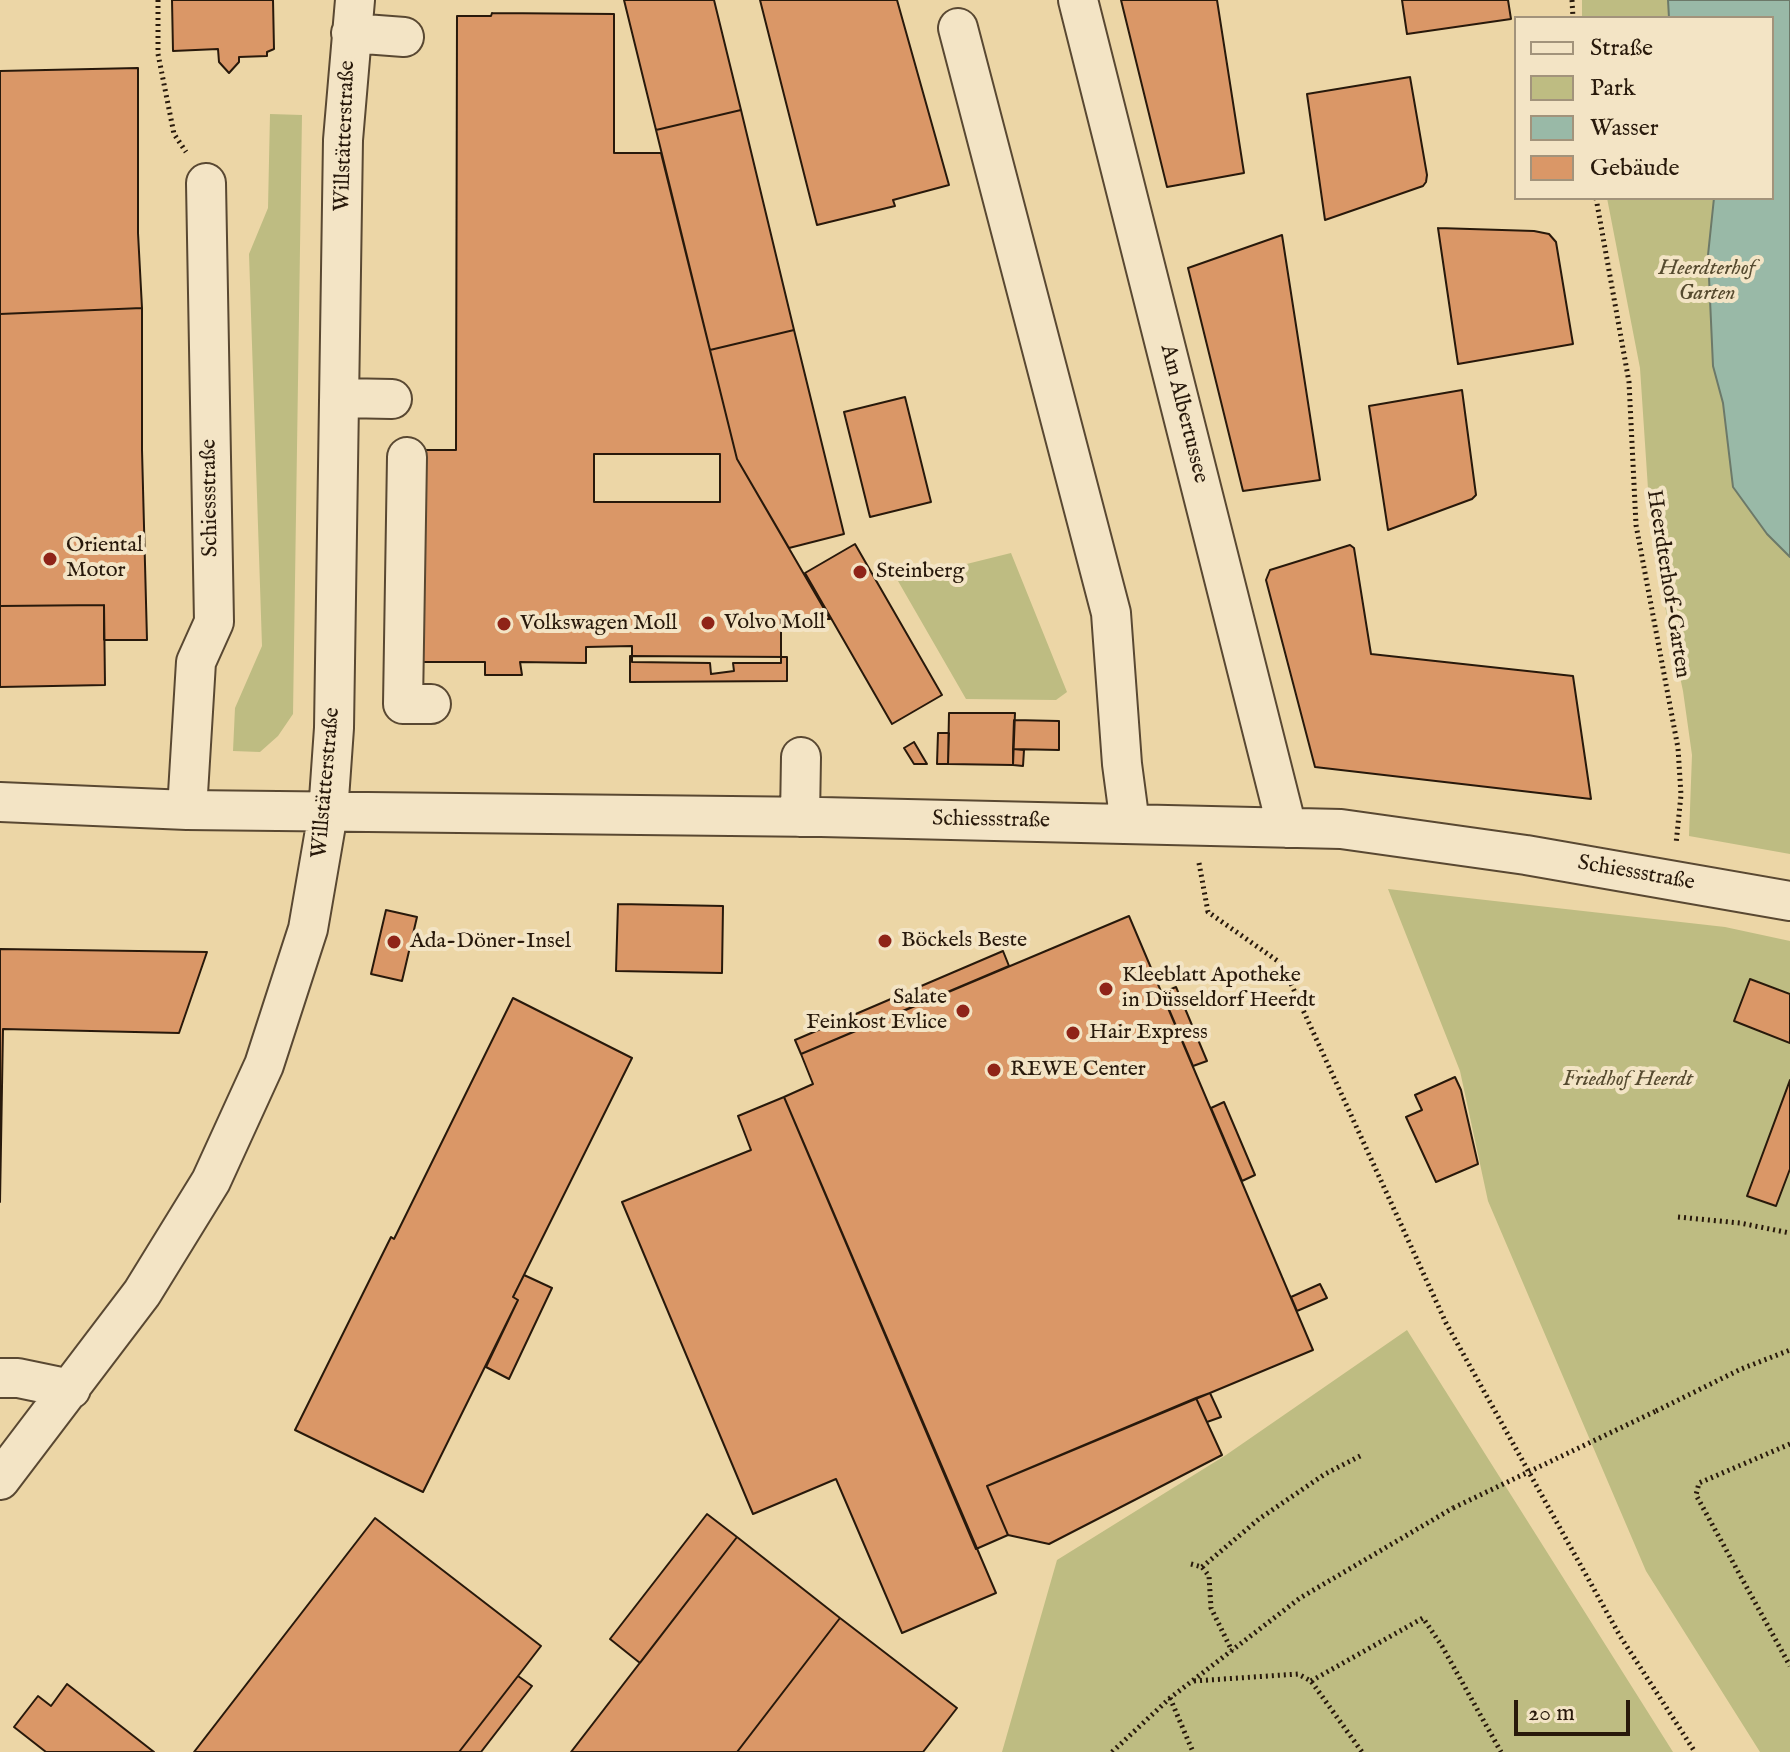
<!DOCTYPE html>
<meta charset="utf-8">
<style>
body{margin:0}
#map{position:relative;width:1790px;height:1752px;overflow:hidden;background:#ecd6a6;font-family:"IM FELL English",serif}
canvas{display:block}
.legend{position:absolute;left:1514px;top:16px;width:260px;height:184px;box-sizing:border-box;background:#f3e4c5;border:2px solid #a2937b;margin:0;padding:10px 14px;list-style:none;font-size:24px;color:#28190b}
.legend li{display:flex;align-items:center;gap:16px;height:40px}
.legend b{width:40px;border:2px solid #a2937b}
.scale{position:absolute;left:1514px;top:1700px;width:116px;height:36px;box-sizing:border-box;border:4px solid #28190b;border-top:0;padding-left:10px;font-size:24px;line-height:28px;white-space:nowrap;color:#28190b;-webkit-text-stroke:6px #f3e4c5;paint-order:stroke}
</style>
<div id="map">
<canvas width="1790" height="1752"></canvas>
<ul class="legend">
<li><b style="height:10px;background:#f3e4c5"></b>Straße</li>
<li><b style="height:22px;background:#bebc82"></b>Park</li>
<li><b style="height:22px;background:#99b9a7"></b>Wasser</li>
<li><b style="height:22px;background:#da9767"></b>Gebäude</li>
</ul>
<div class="scale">20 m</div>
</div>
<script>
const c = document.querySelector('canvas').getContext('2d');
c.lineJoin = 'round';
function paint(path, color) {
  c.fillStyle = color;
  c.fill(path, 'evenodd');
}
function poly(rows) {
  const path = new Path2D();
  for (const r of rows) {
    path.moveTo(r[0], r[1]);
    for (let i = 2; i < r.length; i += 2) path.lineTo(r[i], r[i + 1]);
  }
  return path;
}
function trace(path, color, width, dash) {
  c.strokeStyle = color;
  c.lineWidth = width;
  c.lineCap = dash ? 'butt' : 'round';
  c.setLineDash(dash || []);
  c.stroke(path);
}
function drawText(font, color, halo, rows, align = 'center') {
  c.font = font + ' "IM FELL English",serif';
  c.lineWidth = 8;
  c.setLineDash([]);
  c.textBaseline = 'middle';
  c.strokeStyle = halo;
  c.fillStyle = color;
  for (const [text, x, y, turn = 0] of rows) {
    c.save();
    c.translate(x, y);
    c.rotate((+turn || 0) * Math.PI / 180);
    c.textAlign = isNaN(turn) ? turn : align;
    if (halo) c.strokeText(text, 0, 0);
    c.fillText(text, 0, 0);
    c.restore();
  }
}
paint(poly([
 [1582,0,1790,0,1790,854,1689,836,1692,755,1683,691,1662,592,1650,519,1640,368,1607,198,1772,198,1772,18,1582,18],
 [270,114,302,115,293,714,278,736,260,752,233,751,235,708,262,646,249,254,268,208],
 [1011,553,1067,692,1056,700,966,699,898,581],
 [1388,889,1725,927,1790,941,1790,1752,1760,1752,1646,1571,1488,1201,1460,1071],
 [1407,1330,1673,1752,1002,1752,1057,1560,1226,1455]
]), '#bebc82');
const water = poly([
 [1668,0,1790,0,1790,557,1767,534,1733,487,1723,403,1713,366,1708,255,1714,198,1772,198,1772,18,1669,18,1668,0]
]);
paint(water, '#99b9a7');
trace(water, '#6c7969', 2);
const building = poly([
 [172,0,273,0,274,49,267,52,267,56,239,57,239,62,229,73,219,62,218,49,173,51,172,0],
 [624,0,714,0,741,110,656,130,624,0],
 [760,0,897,0,949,185,893,200,895,206,817,225,760,0],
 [1121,0,1217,0,1244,173,1167,187,1121,0],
 [1402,0,1508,0,1511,19,1407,34,1402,0],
 [492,13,614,14,614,153,661,153,737,459,830,619,781,619,781,663,733,663,734,671,711,674,710,663,632,662,632,646,586,647,586,663,520,662,522,675,485,675,485,662,420,662,420,450,456,450,457,16,491,16,492,13],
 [594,454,720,454,720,502,594,502,594,454],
 [138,68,138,233,142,308,0,314,0,71,138,68],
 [1410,77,1427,175,1426,182,1423,186,1325,220,1307,94,1410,77],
 [741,110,794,330,710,350,656,130,741,110],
 [1438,228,1534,231,1549,234,1556,242,1573,344,1458,364,1438,228],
 [1282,235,1320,480,1243,491,1188,268,1282,235],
 [142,308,142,450,147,640,104,640,104,605,0,606,0,314,142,308],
 [794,330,844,534,789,548,737,459,710,350,794,330],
 [1462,390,1476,495,1472,499,1388,530,1369,406,1462,390],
 [905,397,931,502,870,517,844,412,905,397],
 [855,544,942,695,892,724,805,573,855,544],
 [1350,545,1354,548,1371,654,1573,676,1591,799,1315,767,1266,580,1270,570,1350,545],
 [104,605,105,685,0,687,0,606,104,605],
 [630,656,787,657,787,681,630,682,630,656],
 [949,713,1015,713,1013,765,948,764,949,713],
 [1014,720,1059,721,1059,750,1013,749,1014,720],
 [938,733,949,733,948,764,937,764,938,733],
 [914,742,927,764,914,764,904,748,914,742],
 [1013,749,1024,750,1023,766,1013,765,1013,749],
 [618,904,723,906,722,973,616,971,618,904],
 [386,910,417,917,402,981,371,974,386,910],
 [1129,916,1313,1350,987,1486,1008,1535,976,1549,784,1097,813,1084,801,1054,1129,916],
 [0,949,207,952,179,1033,3,1029,0,1202,0,949],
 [1003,951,1009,966,801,1054,795,1040,1003,951],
 [1750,979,1790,994,1790,1043,1734,1021,1750,979],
 [1176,987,1207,1061,1193,1066,1162,993,1176,987],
 [513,998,632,1058,513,1297,518,1300,423,1492,295,1430,391,1237,394,1239,513,998],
 [1455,1077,1461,1090,1478,1164,1436,1182,1406,1117,1422,1110,1415,1095,1455,1077],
 [1790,1080,1790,1169,1776,1206,1747,1196,1790,1080],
 [784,1097,996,1593,902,1633,836,1479,753,1514,622,1202,751,1150,738,1116,784,1097],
 [1224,1102,1255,1175,1242,1181,1211,1108,1224,1102],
 [524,1275,552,1288,509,1379,486,1367,518,1300,513,1297,524,1275],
 [1320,1284,1327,1298,1297,1311,1291,1297,1320,1284],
 [1210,1393,1221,1417,1207,1422,1196,1398,1210,1393],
 [1196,1398,1222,1455,1049,1544,1008,1535,987,1486,1196,1398],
 [707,1514,737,1537,640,1663,610,1639,707,1514],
 [375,1518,541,1646,518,1676,459,1752,194,1752,375,1518],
 [737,1537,840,1618,737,1752,571,1752,737,1537],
 [840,1618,957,1708,923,1752,737,1752,840,1618],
 [518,1676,532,1686,481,1752,459,1752,518,1676],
 [67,1684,154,1752,46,1752,14,1727,38,1696,51,1706,67,1684]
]);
paint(building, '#da9767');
trace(building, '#28190b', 2);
const minor = poly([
 [1078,0,1287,828],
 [958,28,1111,613,1122,764,1130,824],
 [351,33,404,37],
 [341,398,392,399],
 [407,457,403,704,431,704],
 [0,802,187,810,821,817,1341,829,1526,855,1790,901],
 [187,810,196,662,214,622,206,183],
 [800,817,801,757],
 [0,1378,18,1378,71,1389],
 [0,1480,142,1293,211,1181,264,1065,308,929,328,813,334,728,343,140,355,0]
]);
trace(minor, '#594832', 42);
trace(poly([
 [158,0,158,54,174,134,186,152],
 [1572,0,1573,18],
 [1596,198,1629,382,1636,525,1678,748,1681,795,1676,844],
 [1199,863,1208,912,1282,964,1446,1323,1620,1636,1695,1752],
 [1678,1217,1740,1223,1790,1233],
 [1656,1411,1741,1369,1790,1350],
 [1790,1444,1699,1483,1696,1495,1790,1666],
 [1191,1564,1202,1567,1209,1576,1211,1608,1232,1651],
 [1202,1567,1259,1519,1325,1474,1362,1455],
 [1194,1681,1298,1674,1311,1681,1362,1752],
 [1311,1681,1423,1618,1442,1646,1501,1752],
 [1170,1698,1193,1752],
 [1112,1752,1170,1698,1300,1598,1453,1508]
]), '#28190b', 5, [2, 4]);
trace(minor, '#f3e4c5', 38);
trace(poly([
 [1453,1508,1656,1411]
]), '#28190b', 5, [2, 4]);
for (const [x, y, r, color] of [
 [50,559,8,"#8f2418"],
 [860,572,8,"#8f2418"],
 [708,623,8,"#8f2418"],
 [504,624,8,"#8f2418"],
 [885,941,8,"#8f2418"],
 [394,942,8,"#8f2418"],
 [1106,989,8,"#8f2418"],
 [963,1011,8,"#8f2418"],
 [1073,1033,8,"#8f2418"],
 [994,1070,8,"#8f2418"]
]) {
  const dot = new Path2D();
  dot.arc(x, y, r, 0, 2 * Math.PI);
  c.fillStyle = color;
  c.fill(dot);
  trace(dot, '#f3e4c5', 3);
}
drawText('22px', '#28190b', '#f3e4c5', [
 ["Willstätterstraße",346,136,-88],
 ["Am Albertussee",1183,414,76],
 ["Schiessstraße",211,498,-91],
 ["Heerdterhof-Garten",1667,584,81],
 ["Willstätterstraße",327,783,-85],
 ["Schiessstraße",991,821,1],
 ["Schiessstraße",1636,874,10]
]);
drawText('italic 22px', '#554a2f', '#f3e4c5', [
 ["Heerdterhof",1707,269],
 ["Garten",1707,294],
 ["Friedhof Heerdt",1628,1080]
]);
drawText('22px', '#28190b', '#f3e4c5', [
 ["Oriental",66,546],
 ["Motor",66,571],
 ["Steinberg",876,572],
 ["Volvo Moll",724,623],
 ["Volkswagen Moll",520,624],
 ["Böckels Beste",901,941],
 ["Ada-Döner-Insel",410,942],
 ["Kleeblatt Apotheke",1122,976],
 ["in Düsseldorf Heerdt",1122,1001],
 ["Salate",947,998,"right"],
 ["Feinkost Evlice",947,1023,"right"],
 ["Hair Express",1089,1033],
 ["REWE Center",1010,1070]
], 'left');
</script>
